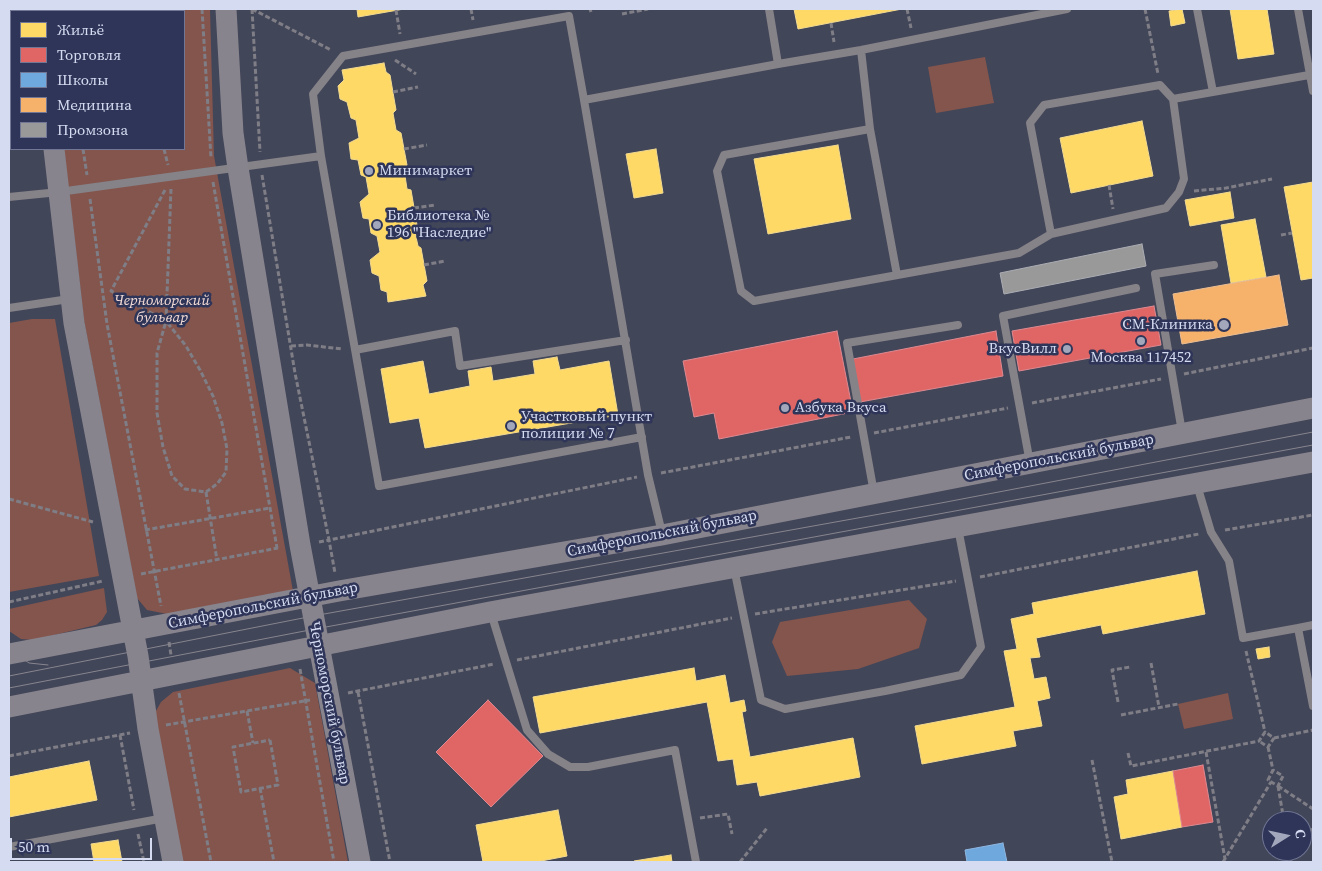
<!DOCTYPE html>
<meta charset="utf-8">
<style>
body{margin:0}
#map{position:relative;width:1322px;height:871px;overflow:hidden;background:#424659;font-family:"Source Serif 4",serif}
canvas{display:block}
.frame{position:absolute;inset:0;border:10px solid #d5dbf1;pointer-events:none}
.legend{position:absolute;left:10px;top:10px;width:175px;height:140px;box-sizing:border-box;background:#2e3558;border:1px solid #717795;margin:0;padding:6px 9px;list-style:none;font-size:15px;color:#d5dbf1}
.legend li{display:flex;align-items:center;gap:10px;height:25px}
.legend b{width:25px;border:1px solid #717795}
.north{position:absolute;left:1262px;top:811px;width:50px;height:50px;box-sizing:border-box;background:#2e3558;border:1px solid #717795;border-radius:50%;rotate:80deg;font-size:14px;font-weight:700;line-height:20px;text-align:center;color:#d5dbf1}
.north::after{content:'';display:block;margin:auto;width:18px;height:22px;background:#a2a7bc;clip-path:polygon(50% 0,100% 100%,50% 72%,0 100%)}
.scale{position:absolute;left:10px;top:838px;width:142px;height:22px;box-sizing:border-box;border:2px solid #d5dbf1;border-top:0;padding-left:6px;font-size:15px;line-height:18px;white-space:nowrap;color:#d5dbf1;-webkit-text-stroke:4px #2e3558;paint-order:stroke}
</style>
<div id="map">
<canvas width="1322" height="871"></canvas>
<div class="frame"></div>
<ul class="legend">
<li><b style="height:14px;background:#ffd966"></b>Жильё</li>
<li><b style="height:14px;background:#e06666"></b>Торговля</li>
<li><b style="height:14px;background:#6fa8dc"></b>Школы</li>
<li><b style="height:14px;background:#f6b26b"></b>Медицина</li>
<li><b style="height:14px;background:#999"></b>Промзона</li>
</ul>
<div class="north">С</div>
<div class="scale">50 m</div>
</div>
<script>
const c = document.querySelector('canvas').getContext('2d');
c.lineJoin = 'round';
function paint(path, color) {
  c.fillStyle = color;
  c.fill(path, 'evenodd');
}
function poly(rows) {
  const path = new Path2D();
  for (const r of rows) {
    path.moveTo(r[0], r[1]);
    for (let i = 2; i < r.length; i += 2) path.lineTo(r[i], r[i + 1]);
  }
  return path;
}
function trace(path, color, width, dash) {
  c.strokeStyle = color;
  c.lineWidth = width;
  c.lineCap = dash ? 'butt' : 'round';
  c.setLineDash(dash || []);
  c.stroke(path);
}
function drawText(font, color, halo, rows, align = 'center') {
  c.font = font + ' "Source Serif 4",serif';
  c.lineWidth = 5;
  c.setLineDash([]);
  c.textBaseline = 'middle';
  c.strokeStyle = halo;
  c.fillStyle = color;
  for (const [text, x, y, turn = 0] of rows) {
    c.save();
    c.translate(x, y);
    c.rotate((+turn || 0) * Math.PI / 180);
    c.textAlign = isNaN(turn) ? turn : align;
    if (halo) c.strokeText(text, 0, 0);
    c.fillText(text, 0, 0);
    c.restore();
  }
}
paint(poly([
 [58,9,210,9,214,156,293,591,167,614,147,610,137,598,84,321,64,149,184,149,184,11,58,11],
 [985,57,994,103,936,113,928,67],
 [32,319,55,319,99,576,9,592,9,323],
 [104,588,107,612,102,620,96,625,33,640,21,639,9,631,9,609],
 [909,600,927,619,919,648,858,669,787,676,772,642,780,622],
 [290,668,315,683,348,862,179,862,152,718,161,702,173,692],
 [1228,693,1233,719,1184,729,1178,704]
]), '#83554d');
const homes = poly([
 [357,9,404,9,358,17,357,9],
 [794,9,902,9,798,29,794,9],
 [1182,9,1185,23,1171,26,1169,11,1182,9],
 [1230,9,1267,9,1274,54,1238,59,1230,9],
 [384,63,386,72,390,75,396,110,393,113,396,130,401,133,407,165,404,169,407,189,411,190,417,225,414,228,418,246,421,248,427,281,423,285,426,296,388,302,387,292,381,290,379,276,372,273,370,260,380,252,377,236,371,233,369,219,363,218,360,202,369,194,366,177,361,175,358,160,351,159,349,143,359,138,356,120,351,118,347,102,340,99,338,86,344,80,342,70,384,63],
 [1142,121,1153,176,1071,193,1060,138,1142,121],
 [838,145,851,219,768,234,754,159,838,145],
 [656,149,663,193,634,198,626,154,656,149],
 [1313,182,1313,278,1301,280,1284,187,1313,182],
 [1230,192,1234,218,1190,226,1185,200,1230,192],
 [1255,219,1266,277,1231,283,1221,225,1255,219],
 [557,357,560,370,609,361,618,415,425,448,419,418,390,423,381,369,423,361,429,394,470,386,468,371,491,367,493,381,535,374,533,361,557,357],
 [1197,571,1205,614,1103,634,1101,625,1036,638,1040,657,1030,658,1034,679,1046,677,1050,698,1037,701,1042,726,1013,731,1016,746,922,764,915,726,1015,707,1004,651,1017,649,1011,619,1034,614,1032,603,1197,571],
 [1269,647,1270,657,1258,659,1256,649,1269,647],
 [694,668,696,681,725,675,730,703,744,700,746,711,742,712,750,757,853,738,860,777,760,796,757,782,737,785,733,759,718,761,707,702,540,733,533,697,694,668],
 [89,761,97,800,9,817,9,777,89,761],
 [1173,771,1182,827,1121,839,1114,797,1128,794,1126,780,1173,771],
 [558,810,567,856,536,862,483,862,476,825,558,810],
 [118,840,122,862,94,862,91,844,118,840],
 [671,855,672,862,635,862,634,861,671,855]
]);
paint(homes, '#ffd966');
trace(homes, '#f2da90', 1);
const shops = poly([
 [1154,306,1161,345,1019,371,1012,331,1154,306],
 [837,331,853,412,719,439,714,413,694,417,683,361,837,331],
 [996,331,1003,376,860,402,853,359,996,331],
 [488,700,543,756,491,807,436,752,488,700],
 [1203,765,1213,822,1182,827,1173,771,1203,765]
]);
paint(shops, '#e06666');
trace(shops, '#dd8990', 1);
const schools = poly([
 [1003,843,1007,862,967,862,965,850,1003,843]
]);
paint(schools, '#6fa8dc');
trace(schools, '#8eb7e2', 1);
const health = poly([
 [1279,275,1288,325,1182,344,1173,294,1279,275]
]);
paint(health, '#f6b26b');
trace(health, '#ecbe93', 1);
const industry = poly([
 [1142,244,1146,266,1004,294,1000,273,1142,244]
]);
paint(industry, '#999');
trace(industry, '#abadb3', 1);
trace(poly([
 [130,9,130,11],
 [202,9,211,158],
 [252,9,260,152],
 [252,9,331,50],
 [471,9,473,20],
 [590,9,591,12],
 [907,9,911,28],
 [1145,9,1158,74],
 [396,10,400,34],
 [161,11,161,9],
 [622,14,648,9],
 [831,23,834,42],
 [395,60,416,74],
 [9,64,11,63],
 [393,92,418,87],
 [9,110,11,110],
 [83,149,87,175],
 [164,149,168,165],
 [404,149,427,145],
 [262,175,295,373,329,540,637,477],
 [213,182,277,548],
 [1109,185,1113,209],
 [165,190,111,291,166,321,186,346,200,370,213,396,222,423,227,449,226,472,217,484,206,492,185,489,172,476,163,447,157,413,157,353,166,321,171,188],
 [1194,191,1226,188,1272,179],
 [90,199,107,324,161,606],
 [414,208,435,205],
 [1281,235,1292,233],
 [424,265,445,261],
 [291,346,307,345,342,349],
 [1184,374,1313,348],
 [1032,403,1161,379],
 [874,433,1008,408],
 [661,473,851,437],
 [206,492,217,560],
 [9,499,93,522],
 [145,530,270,508],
 [1225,530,1313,515],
 [319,542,329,540,335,573],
 [141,574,278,548],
 [980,577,1199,534],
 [9,602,103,581],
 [755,614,956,581],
 [169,642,171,655],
 [1246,651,1265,732],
 [517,660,732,618],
 [1151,663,1159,707],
 [300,669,334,862],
 [358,692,390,862],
 [179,693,211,862],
 [348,693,494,664],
 [1118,702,1112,670,1130,667],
 [247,711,253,743],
 [1121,715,1178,704],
 [166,725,310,700],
 [120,735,134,810],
 [1274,738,1313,730],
 [270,740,278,785,241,792,233,747,270,740],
 [1268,747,1273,770,1268,780,1278,786,1283,776,1273,770],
 [1206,752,1225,859],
 [1128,753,1131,766,1259,741,1265,732,1274,738,1268,747,1259,741],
 [9,756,130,733],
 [1092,760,1112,862],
 [1278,786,1313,809],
 [1278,786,1284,821],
 [260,788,274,862],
 [700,818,728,814,732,834],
 [138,834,144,862],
 [1289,851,1291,862],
 [740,862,767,828],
 [1223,862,1271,782]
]), '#7f7e86', 3, [5, 2.5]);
trace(poly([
 [1197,9,1213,92],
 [1298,9,1313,91],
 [861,50,870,129,897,275],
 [778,64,861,50,1067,9],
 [1173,99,1184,179,1179,192,1166,208,1051,234,1030,123,1044,105,1160,85,1173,99,1309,75],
 [870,129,724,155,717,171,741,291,754,301,1019,253,1051,234],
 [321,156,313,94,343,56,569,16,584,100],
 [9,197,59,192,321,156,379,486,642,437],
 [9,308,69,299],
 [355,350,455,331,460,366,626,340],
 [1182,432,1155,274,1214,265],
 [1030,463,1003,316,1136,288],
 [1197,485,1211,532,1229,561,1243,638,1298,628,1313,706],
 [874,493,847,343,958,325],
 [662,533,648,475,584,100,778,64,769,9],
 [734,568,761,700,785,709,885,691,961,675,981,647,958,528],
 [491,613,527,730,548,754,570,767,588,767,675,750,696,862],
 [1298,628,1313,625],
 [1302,834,1313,832],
 [9,847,164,818]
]), '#858288', 8);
trace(poly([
 [47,9,47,11],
 [226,9,233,133,238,168,300,545,360,862],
 [54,149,74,323,138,656,148,729,173,862],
 [9,654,339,591,662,535,1313,408],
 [9,707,490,612,1313,462]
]), '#88848d', 21);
trace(poly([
 [9,649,29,663,48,665],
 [9,676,313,616,941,503,1313,432],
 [9,688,315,629,1313,445]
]), '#87858e', 1);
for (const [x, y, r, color] of [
 [369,171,5,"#a2a7bc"],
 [377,225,5,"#a2a7bc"],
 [1224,325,6,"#a2a7bc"],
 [1141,341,5,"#a2a7bc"],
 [1067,349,5,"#a2a7bc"],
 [785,408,5,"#a2a7bc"],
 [511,426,5,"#a2a7bc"]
]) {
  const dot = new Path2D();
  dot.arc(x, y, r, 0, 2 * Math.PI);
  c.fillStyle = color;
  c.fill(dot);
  trace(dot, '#2e3558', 2);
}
drawText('15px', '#d5dbf1', '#2e3558', [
 ["Минимаркет",379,171],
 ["Библиотека №",387,216],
 ["196 \"Наследие\"",387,233],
 ["СМ-Клиника",1213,325,"right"],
 ["ВкусВилл",1057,349,"right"],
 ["Москва 117452",1141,358,"center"],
 ["Азбука Вкуса",795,408],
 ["Участковый пункт",521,417],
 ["полиции № 7",521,434]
], 'left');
drawText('italic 15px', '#f4dcd6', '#2e3558', [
 ["Черноморский",162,301],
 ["бульвар",162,318]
]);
drawText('15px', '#d5dbf1', '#2e3558', [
 ["Симферопольский бульвар",1059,458,-11],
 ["Симферопольский бульвар",662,534,-11],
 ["Симферопольский бульвар",263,606,-11],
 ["Черноморский бульвар",329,703,79]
]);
</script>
